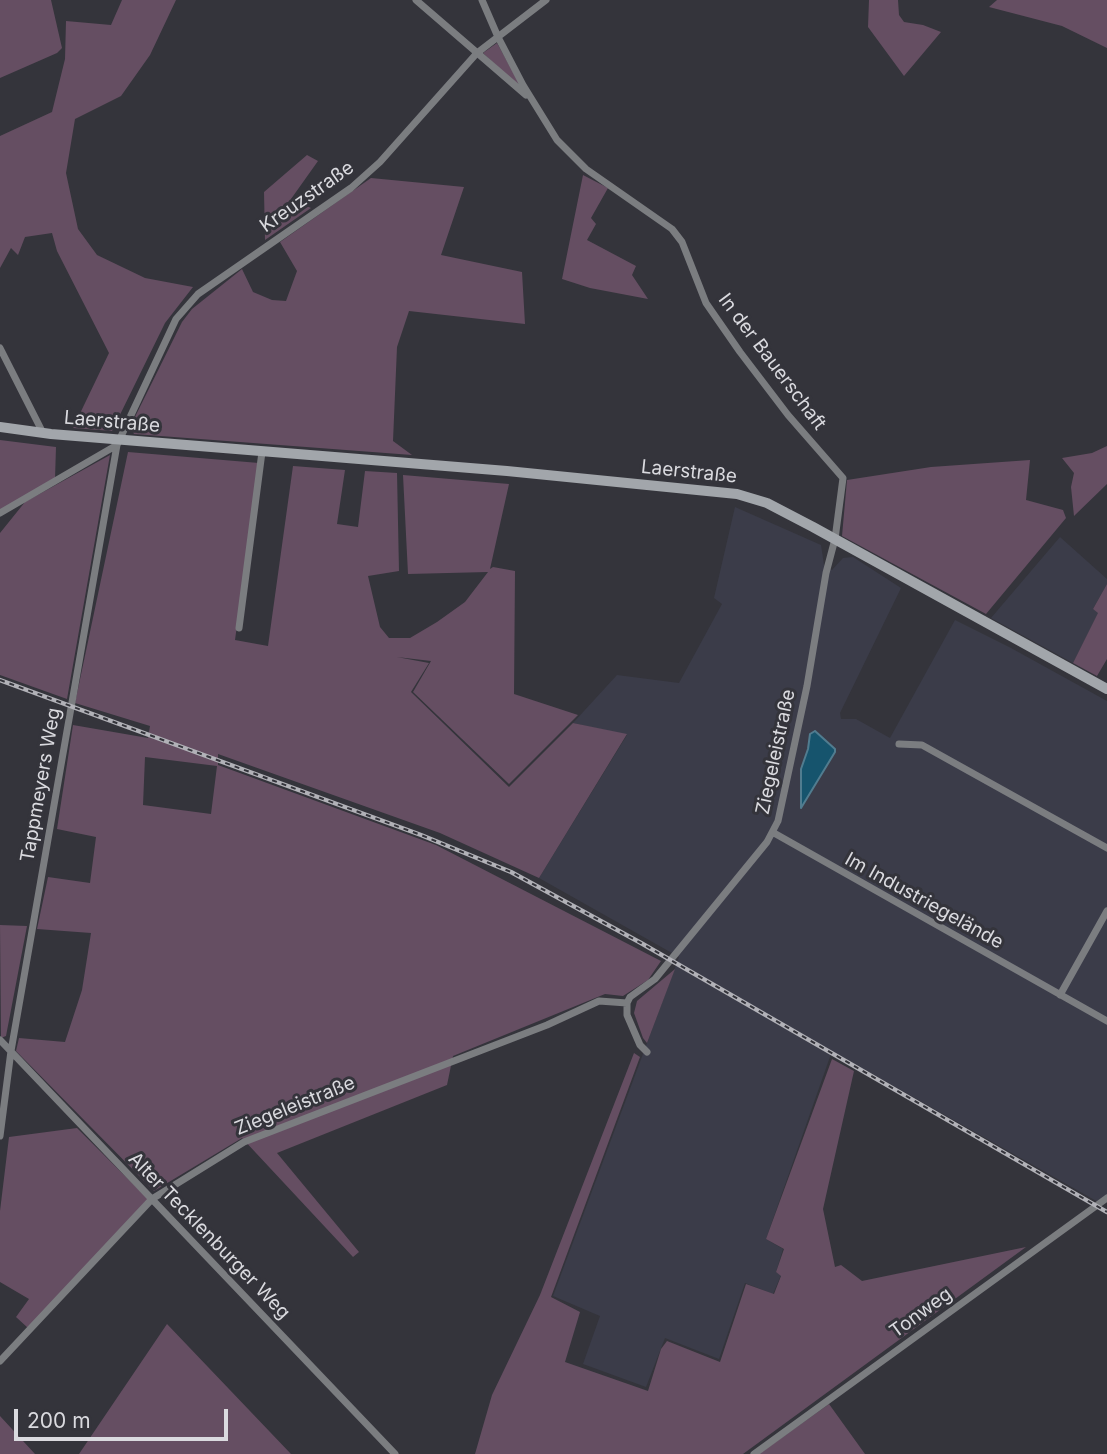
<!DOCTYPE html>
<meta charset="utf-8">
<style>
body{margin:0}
#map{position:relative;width:1107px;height:1454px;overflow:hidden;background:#34343b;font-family:Inter,sans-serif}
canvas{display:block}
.scale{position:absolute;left:14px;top:1409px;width:214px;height:32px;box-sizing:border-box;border:4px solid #dadadf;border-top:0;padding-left:9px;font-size:21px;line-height:24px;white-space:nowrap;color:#dadadf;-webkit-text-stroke:5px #34343b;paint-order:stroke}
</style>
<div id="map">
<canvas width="1107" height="1454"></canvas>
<div class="scale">200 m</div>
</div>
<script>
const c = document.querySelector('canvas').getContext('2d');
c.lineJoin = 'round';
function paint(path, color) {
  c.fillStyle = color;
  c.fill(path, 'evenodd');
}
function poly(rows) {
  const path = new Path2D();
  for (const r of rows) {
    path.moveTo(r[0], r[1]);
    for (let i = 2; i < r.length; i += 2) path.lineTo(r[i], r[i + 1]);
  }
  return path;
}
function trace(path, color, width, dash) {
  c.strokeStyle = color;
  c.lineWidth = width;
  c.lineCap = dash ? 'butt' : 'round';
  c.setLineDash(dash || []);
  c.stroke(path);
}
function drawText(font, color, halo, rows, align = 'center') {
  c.font = font + ' Inter,sans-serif';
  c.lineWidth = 6;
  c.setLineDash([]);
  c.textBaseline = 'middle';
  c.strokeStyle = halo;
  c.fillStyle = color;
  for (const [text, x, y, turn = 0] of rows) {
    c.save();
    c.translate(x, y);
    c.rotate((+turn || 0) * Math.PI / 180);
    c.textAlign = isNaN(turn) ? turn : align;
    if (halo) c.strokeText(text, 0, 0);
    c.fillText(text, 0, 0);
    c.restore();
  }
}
paint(poly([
 [735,507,821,545,824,565,832,570,843,558,853,557,901,588,840,713,841,719,856,719,890,738,955,620,1011,648,1107,701,1107,1195,1098,1202,832,1051,766,1239,783,1249,776,1272,781,1275,773,1294,745,1283,719,1359,665,1338,646,1387,583,1364,600,1316,553,1296,679,957,539,878,627,735,573,723,617,675,679,683,722,604,714,598],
 [1060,537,1107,579,1107,584,1093,609,1099,613,1073,663,991,618]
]), '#3b3c49');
paint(poly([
 [0,0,51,0,62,48,57,53,0,78],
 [122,0,176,0,150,55,121,96,75,119,66,173,78,229,97,255,145,278,193,287,165,323,112,431,73,428,109,353,57,251,52,233,25,237,18,255,11,248,0,268,0,136,52,112,65,59,66,21,111,25],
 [869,0,898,0,899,15,904,22,923,25,941,32,904,76,868,27],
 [997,0,1107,0,1107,48,1062,26,989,7],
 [497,43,519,83,517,85,483,53],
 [307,155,318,161,291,199,311,208,265,240,264,192],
 [583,175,608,188,591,218,596,224,587,240,636,266,632,275,648,299,590,288,562,279],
 [371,178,464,187,441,255,522,272,525,324,409,311,397,347,393,441,412,455,134,434,130,427,182,322,192,309,242,269,253,292,272,300,286,301,297,271,280,242],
 [0,440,56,447,55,479,0,510],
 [1107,446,1107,484,1074,516,1071,487,1074,473,1062,458,1092,453],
 [128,452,259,463,235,640,268,646,293,466,345,470,337,524,358,527,365,471,397,473,399,571,368,576,380,627,389,638,410,638,437,622,465,602,488,572,408,574,403,475,509,484,490,569,493,567,515,571,514,694,578,715,509,784,413,692,431,661,397,657,429,663,411,692,509,787,573,723,627,734,539,878,440,833,218,754,218,765,436,845,661,961,648,980,623,996,605,994,453,1056,447,1085,277,1153,359,1252,353,1257,242,1138,154,1191,16,1051,19,1038,65,1042,82,990,91,933,37,929,48,877,90,883,96,837,57,829,73,725,148,738,150,726,75,703],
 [145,757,217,766,211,814,143,805],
 [110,455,67,699,0,675,0,533,25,502],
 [1030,460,1026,500,1063,510,1066,518,986,614,842,536,847,480,931,467],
 [1107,584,1107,659,1097,676,1073,663,1098,613,1093,609],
 [0,925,27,926,6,1036,1,1038],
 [675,969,647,1043,643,1038,634,1013,637,1001],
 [634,1053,640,1057,551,1297,580,1312,565,1362,648,1391,661,1349,667,1341,720,1362,746,1284,774,1294,781,1276,776,1272,784,1249,766,1239,832,1059,854,1071,823,1209,835,1267,841,1265,862,1281,1026,1247,743,1454,475,1454,492,1395,540,1295],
 [77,1128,148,1199,28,1328,16,1317,29,1299,0,1282,0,1211,9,1137],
 [167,1324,291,1454,79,1454],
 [829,1404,865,1454,759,1454],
 [0,1416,35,1454,0,1454]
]), '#654e62');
const water = poly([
 [815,731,835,749,835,752,801,808,801,769,808,749,810,734,815,731]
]);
paint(water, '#16546d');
trace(water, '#517c8f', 2);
trace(poly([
 [416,0,526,95],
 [482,0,498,37,523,85,557,140,586,169,672,229,682,242,706,303,740,352,788,415,843,478,835,539,826,573,807,686,778,821,767,842,655,979,630,997,627,1003,627,1015,640,1045,647,1052],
 [0,348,43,433],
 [0,513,117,445],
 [239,628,262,452],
 [899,744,922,745,1107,848],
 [774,833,1107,1021],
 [1060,995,1107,911],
 [0,1040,395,1454],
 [0,1136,11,1051,117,445,176,319,198,294,351,188,380,162,477,53,546,0],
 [0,1361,152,1199,244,1142,547,1025,599,1001,627,1003],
 [754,1454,1107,1198]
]), '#7b7d80', 7);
trace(poly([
 [0,427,51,434,507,471,737,494,767,503,813,527,1107,689]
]), '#a2a6ab', 10);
const rail = poly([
 [0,680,421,835,511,872,641,943,1107,1212]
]);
trace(rail, '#b1b1b7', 4.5);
trace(rail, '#34343b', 2, [5]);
drawText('19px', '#dadadf', '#34343b', [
 ["Kreuzstraße",307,197,-35],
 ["In der Bauerschaft",772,362,53],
 ["Laerstraße",112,422,5],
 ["Laerstraße",689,472,6],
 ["Ziegeleistraße",776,752,-78],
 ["Tappmeyers Weg",41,785,-80],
 ["Im Industriegelände",924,901,29],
 ["Ziegeleistraße",295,1106,-22],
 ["Alter Tecklenburger Weg",209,1236,46],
 ["Tonweg",921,1313,-36]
]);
</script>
